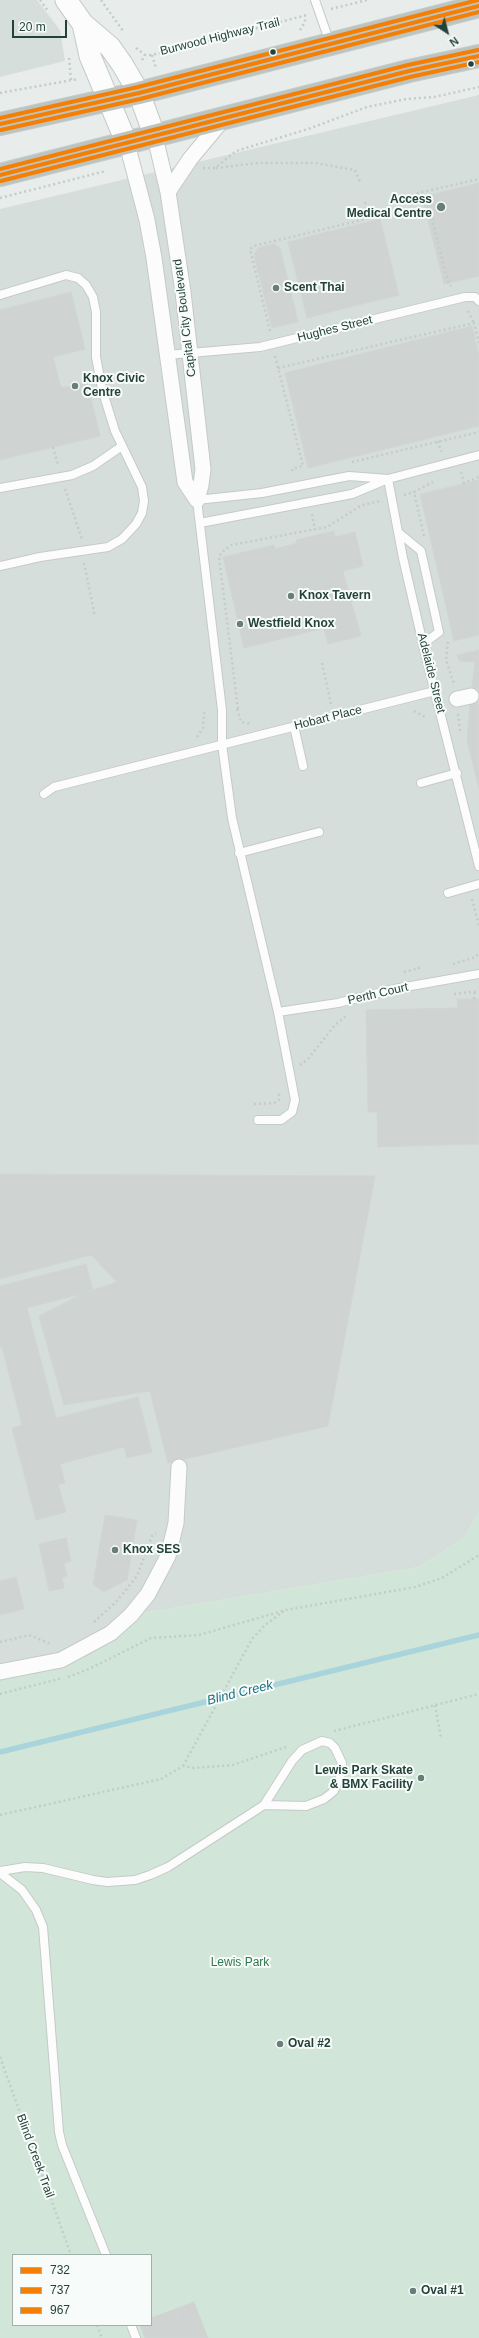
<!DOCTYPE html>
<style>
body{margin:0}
#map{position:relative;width:479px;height:2338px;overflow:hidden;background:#e8edeb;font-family:Helvetica,sans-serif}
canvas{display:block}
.legend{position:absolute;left:12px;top:2254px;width:140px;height:72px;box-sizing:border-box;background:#f7fbf9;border:1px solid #a3b1ad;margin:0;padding:5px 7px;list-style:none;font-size:12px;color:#24423a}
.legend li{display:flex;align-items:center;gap:8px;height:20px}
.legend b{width:20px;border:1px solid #a3b1ad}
.north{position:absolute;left:427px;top:12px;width:40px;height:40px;-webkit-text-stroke:3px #f7fbf9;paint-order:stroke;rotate:144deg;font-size:11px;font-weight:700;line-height:16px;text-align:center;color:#24423a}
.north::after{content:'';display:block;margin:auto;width:14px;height:18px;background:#24423a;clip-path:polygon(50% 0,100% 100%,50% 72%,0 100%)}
.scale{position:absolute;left:12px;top:20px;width:55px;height:18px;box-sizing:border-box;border:2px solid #24423a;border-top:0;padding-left:5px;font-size:12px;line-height:14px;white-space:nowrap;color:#24423a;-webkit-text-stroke:3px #f7fbf9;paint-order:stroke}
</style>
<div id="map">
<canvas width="479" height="2338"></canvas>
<ul class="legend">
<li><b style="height:5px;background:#f47f03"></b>732</li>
<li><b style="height:5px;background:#f47f03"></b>737</li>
<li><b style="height:5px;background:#f47f03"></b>967</li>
</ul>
<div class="north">N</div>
<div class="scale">20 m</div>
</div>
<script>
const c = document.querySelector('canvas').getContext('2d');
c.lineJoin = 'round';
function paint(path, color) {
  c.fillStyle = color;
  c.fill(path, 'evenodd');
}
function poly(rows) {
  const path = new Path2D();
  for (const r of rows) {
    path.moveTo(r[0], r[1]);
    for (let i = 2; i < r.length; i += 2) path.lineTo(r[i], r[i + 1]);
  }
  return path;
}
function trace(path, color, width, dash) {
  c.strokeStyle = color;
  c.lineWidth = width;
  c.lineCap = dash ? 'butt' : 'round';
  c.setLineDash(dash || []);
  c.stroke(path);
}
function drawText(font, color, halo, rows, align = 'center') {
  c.font = font + ' Helvetica,sans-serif';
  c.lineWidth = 4;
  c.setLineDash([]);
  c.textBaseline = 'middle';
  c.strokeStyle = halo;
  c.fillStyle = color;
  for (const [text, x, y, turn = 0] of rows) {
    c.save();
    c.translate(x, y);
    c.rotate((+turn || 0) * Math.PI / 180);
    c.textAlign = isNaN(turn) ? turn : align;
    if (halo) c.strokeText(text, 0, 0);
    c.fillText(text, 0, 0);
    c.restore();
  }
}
paint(poly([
 [0,0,37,0,60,30,65,61,0,77],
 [479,95,479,1511,465,1537,419,1567,131,1615,98,1641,0,1672,0,209]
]), '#d6dedb');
paint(poly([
 [479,1511,479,2338,0,2338,0,1672,32,1667,131,1615,419,1567,465,1537],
 [13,2255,151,2255,151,2325,13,2325]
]), '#d1e6d8');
trace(poly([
 [0,1752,479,1635]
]), '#a9d4db', 5.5);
const building = poly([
 [479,183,479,276,453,282,430,195,479,183],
 [430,195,453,282,444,284,422,197,430,195],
 [380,219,399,295,346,308,327,232,380,219],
 [327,232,346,308,307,318,288,242,327,232],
 [274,244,280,248,298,322,272,328,254,255,258,248,274,244],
 [71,292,85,349,53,357,61,388,87,382,100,436,0,460,0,310,71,292],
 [472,326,479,355,479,426,308,468,285,373,472,326],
 [479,480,479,635,454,641,420,494,479,480],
 [334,531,335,537,355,532,363,566,343,571,361,636,328,644,324,628,244,648,223,557,274,545,275,549,297,543,296,540,334,531],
 [479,650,479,689,472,688,475,662,459,661,457,655,479,650],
 [470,702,479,703,479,789,467,741,470,702],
 [457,999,479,999,479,1144,378,1147,377,1112,368,1112,366,1010,458,1008,457,999],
 [0,1174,375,1176,328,1426,168,1463,150,1391,64,1405,39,1316,84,1293,117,1282,91,1255,0,1279,0,1174],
 [86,1264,93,1291,27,1308,56,1418,138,1397,152,1452,127,1458,124,1447,60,1464,65,1483,58,1484,66,1512,36,1520,12,1428,22,1425,2,1347,0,1348,0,1286,86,1264],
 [105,1515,137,1520,127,1580,103,1592,93,1584,105,1515],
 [66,1538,71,1561,64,1563,67,1576,62,1578,64,1588,49,1591,39,1544,66,1538],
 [16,1577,24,1609,0,1615,0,1581,16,1577],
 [194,2302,208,2338,186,2338,175,2309,194,2302],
 [175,2309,186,2338,145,2338,140,2325,151,2325,151,2318,175,2309]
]);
paint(building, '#cfd4d2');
trace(building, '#d1d6d4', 1);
const lane = poly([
 [315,0,330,43],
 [0,295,66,275,78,278,86,285,93,297,96,312,96,357,102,389,115,431,142,487,144,501,142,513,136,524,122,539,108,547,40,557,0,566],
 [167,355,260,347,465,297,475,297,479,301],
 [388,479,403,558,426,657,479,866],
 [0,488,72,475,93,466,122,446],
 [200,523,352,494,388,479,479,455],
 [399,533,421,551,439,632,423,644],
 [294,726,303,766],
 [421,783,457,773],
 [44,794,54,787,435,691],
 [239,853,319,832],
 [448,893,479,884],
 [278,1012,338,1003,394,989,479,974],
 [258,1120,281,1120,292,1112,295,1100,278,1012,232,818,222,744,222,710,197,500,262,493,349,476,388,479],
 [0,1871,25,1867,43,1868,93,1880,107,1882,135,1880,150,1875,168,1867,264,1805,292,1761,302,1750,322,1741,330,1743,335,1748,342,1763,342,1772,334,1791,324,1799,306,1806,264,1805],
 [0,1873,22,1890,36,1910,43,1927,59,2132,62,2145,106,2255],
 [131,2325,136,2338]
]);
const street = poly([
 [155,137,168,192,183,292,203,469,201,485,197,500],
 [127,144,147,220,154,258,185,482,197,500],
 [168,192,190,159,225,117],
 [457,699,471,696],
 [0,1672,61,1660,111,1633,131,1615,148,1594,168,1556,176,1523,179,1467]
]);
const secondary = poly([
 [66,0,83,24,110,47,122,64,139,93,155,137],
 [83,24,90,56,127,144]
]);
const highway = poly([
 [0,124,139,93,479,6],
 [0,175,409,71,479,56]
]);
trace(lane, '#c5cac8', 10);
trace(street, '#c5cac8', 17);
trace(secondary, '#c3cbc8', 23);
trace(highway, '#c3ccc9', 24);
trace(poly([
 [40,0,48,11],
 [101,0,123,31],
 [331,9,367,0],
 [300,30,305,22,305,16],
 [136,48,145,55],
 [152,55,156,68],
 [69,58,71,80],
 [142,60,145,55,152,55,307,15],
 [0,93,78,79],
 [203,168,215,168,236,151,308,129,367,107,406,99,434,97,479,87],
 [216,168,258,163,315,163,355,170,360,182],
 [0,198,106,171],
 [365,202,369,217],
 [414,202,413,197,418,193,479,179],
 [409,203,424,201,428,203,448,282,451,286],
 [468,311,474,323],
 [270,331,250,249,254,246,366,219,379,211,391,208],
 [275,356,303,466,292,469,293,473],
 [278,368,474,323,479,343],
 [438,441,441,452],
 [53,447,58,465],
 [352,462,479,432],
 [461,472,464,483,479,477],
 [65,489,82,539],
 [404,495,414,492],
 [312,514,315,530],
 [424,536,414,492,433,482],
 [84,563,95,617],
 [448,642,446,660,454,684],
 [322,663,331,704],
 [237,709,241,722,252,724],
 [238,709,219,557,221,553,231,545,327,527,362,505,380,501],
 [414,711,427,718],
 [458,714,460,731],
 [197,737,203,728,204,713,206,712],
 [472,899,479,926],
 [453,964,476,957,479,952],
 [404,972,419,968,418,967],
 [454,994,479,991],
 [474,999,475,991],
 [300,1065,308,1059,335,1025,347,1015],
 [254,1104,274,1103,279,1100,279,1093],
 [94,1622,116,1602,137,1576,152,1536,156,1533],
 [0,1642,29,1635,51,1644],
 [68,1677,89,1669,151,1638,199,1635,286,1610,415,1587,442,1578,479,1555],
 [0,1694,63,1678],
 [435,1705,441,1738],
 [334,1731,479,1694],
 [183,1766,252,1639,265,1625,284,1611],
 [0,1815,161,1779,183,1766,194,1768,233,1765,286,1747],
 [0,2057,71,2255],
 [97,2325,102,2338]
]), '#c3ccca', 2.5, [2, 3]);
trace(lane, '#fcfcfc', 8);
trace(street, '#fcfcfc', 15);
trace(secondary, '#fcfcfc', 21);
trace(highway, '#bcc4c2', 22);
trace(poly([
 [0,124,139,93,479,6],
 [0,175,409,71,479,56]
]), '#f47f03', 4);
trace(poly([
 [1,130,140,99,479,12],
 [1,181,410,77,479,62]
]), '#f47f03', 4);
trace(poly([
 [0,118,138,87,478,0],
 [0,169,408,65,478,50]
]), '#f47f03', 4);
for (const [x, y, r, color] of [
 [273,52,3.5,"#24423a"],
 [471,64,3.5,"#24423a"],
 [441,207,5,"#697e78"],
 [276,288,4,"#697e78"],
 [75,386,4,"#697e78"],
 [291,596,4,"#697e78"],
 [240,624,4,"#697e78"],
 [115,1550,4,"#697e78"],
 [421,1778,4,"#697e78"],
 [280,2044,4,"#697e78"],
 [413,2291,4,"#697e78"]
]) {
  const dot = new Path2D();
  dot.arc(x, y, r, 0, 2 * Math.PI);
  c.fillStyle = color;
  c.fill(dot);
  trace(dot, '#f7fbf9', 1.5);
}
drawText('12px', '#24423a', '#f7fbf9', [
 ["Burwood Highway Trail",220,37,-14],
 ["Capital City Boulevard",185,318,-97],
 ["Hughes Street",335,329,-14],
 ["Adelaide Street",431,673,76],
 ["Hobart Place",328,718,-14],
 ["Perth Court",378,994,-13],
 ["Blind Creek Trail",35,2156,70]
]);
drawText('bold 12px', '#24423a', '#f7fbf9', [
 ["Access",432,200,"right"],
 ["Medical Centre",432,214,"right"],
 ["Scent Thai",284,288],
 ["Knox Civic",83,379],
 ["Centre",83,393],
 ["Knox Tavern",299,596],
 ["Westfield Knox",248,624],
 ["Knox SES",123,1550],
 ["Lewis Park Skate",413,1771,"right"],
 ["& BMX Facility",413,1785,"right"],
 ["Oval #2",288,2044],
 ["Oval #1",421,2291]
], 'left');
drawText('12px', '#2d7a4b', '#f7fbf9', [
 ["Lewis Park",240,1963]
]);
drawText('italic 13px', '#1c6f80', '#f7fbf9', [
 ["Blind Creek",240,1693,-14]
]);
</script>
